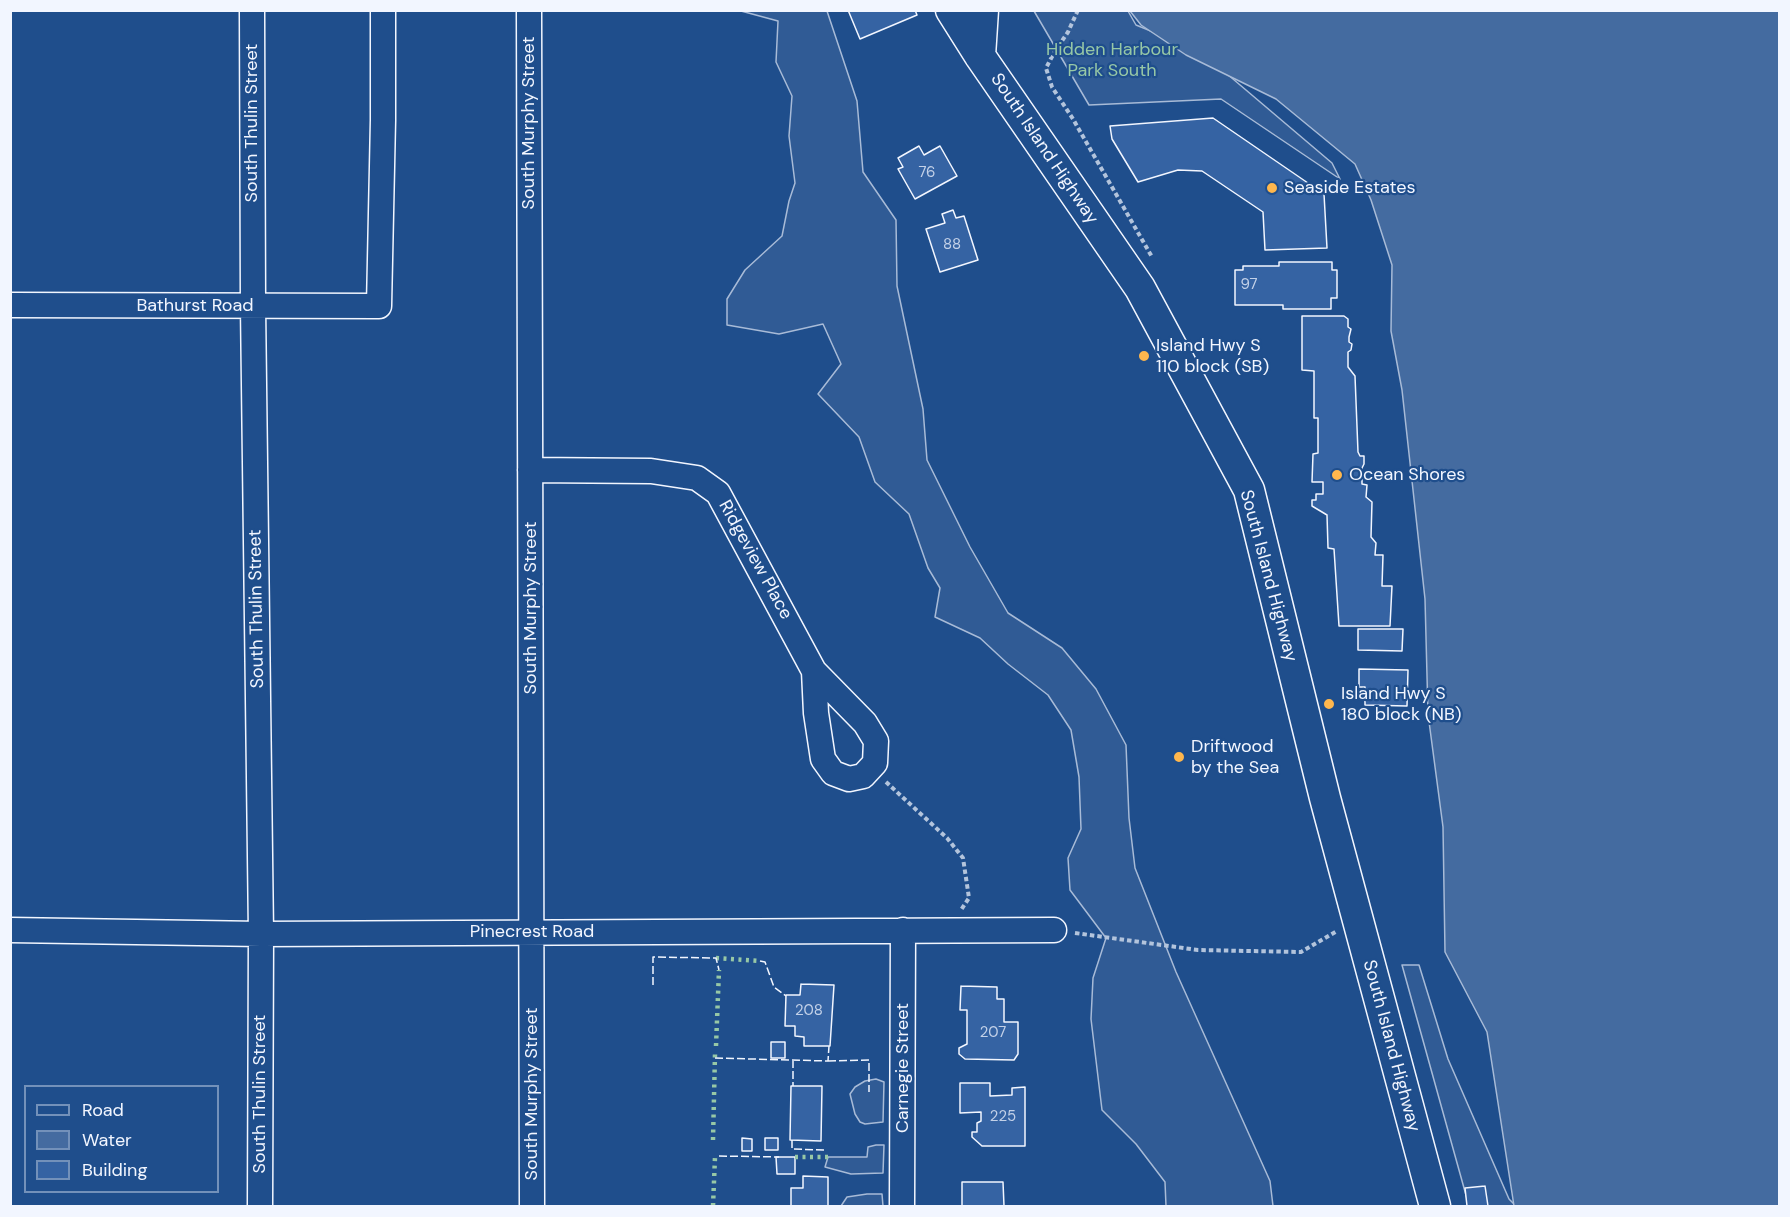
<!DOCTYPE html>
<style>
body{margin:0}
#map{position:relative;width:1790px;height:1217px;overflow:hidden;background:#1f4e8c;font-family:"DM Sans",sans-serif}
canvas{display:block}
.frame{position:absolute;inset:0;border:12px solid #f2f6ff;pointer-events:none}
.legend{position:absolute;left:24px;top:1085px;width:195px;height:108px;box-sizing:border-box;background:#1f4e8c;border:2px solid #7391ba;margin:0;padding:8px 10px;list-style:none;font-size:18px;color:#f2f6ff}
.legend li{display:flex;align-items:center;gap:12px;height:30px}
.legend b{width:30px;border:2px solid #7391ba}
</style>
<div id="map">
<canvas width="1790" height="1217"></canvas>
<div class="frame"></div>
<ul class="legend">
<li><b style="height:8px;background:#1f4e8c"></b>Road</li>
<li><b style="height:16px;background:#446ba0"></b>Water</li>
<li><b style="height:16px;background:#3563a3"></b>Building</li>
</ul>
</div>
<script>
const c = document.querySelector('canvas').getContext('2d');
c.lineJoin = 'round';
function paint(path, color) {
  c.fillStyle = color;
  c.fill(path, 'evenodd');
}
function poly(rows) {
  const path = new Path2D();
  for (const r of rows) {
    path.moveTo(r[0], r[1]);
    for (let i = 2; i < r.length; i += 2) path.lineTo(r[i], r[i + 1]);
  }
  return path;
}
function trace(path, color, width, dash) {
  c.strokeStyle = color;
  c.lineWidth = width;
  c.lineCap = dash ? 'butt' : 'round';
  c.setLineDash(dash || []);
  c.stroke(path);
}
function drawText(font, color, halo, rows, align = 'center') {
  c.font = font + ' "DM Sans",sans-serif';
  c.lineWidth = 4.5;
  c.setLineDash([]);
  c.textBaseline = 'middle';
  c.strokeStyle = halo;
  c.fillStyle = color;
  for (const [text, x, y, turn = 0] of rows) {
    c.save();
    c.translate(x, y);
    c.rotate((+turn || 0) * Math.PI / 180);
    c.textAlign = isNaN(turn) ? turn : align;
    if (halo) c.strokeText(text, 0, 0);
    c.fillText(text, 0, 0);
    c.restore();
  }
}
const built = poly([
 [741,11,827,11,857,101,863,172,896,220,897,286,923,409,927,460,970,547,1008,613,1062,648,1096,689,1126,745,1129,818,1135,868,1176,972,1270,1181,1273,1206,1166,1206,1165,1182,1136,1144,1102,1110,1091,1019,1093,978,1106,938,1070,890,1068,858,1081,829,1079,777,1071,730,1048,695,1008,664,980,638,935,617,940,588,928,568,909,514,875,482,859,437,818,394,841,364,823,324,779,334,727,325,727,299,745,270,782,236,789,201,795,183,789,136,792,96,776,62,778,21,741,11],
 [1034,11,1128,11,1136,25,1200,51,1332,163,1340,179,1221,99,1089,105,1034,11],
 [1402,965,1419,965,1448,1059,1509,1199,1516,1206,1469,1206,1402,965],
 [876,1079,884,1082,883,1122,865,1124,860,1122,855,1114,850,1094,855,1087,865,1081,876,1079],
 [876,1145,884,1145,883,1173,851,1174,825,1167,828,1157,867,1157,868,1147,876,1145],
 [867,1194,882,1194,883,1206,841,1206,847,1197,867,1194]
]);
paint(built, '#305b95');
trace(built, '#a8bbd7', 1.5);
const water = poly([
 [1130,11,1779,11,1779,1206,1514,1206,1487,1032,1445,952,1443,827,1428,714,1425,599,1402,390,1391,331,1392,265,1371,200,1355,164,1276,99,1186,55,1141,25,1130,11]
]);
paint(water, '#446ba0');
trace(water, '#a8bbd7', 1.5);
const building = poly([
 [848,10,915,10,917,15,860,39,848,10],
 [1213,118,1324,194,1327,248,1265,250,1263,212,1202,171,1178,170,1138,182,1112,139,1110,126,1213,118],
 [919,146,924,155,940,146,957,176,915,199,898,169,903,167,898,158,919,146],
 [953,210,956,218,964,216,978,260,940,272,926,229,945,223,942,214,953,210],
 [1279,262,1332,262,1332,270,1337,270,1337,298,1331,298,1331,309,1283,309,1283,305,1235,305,1235,270,1243,270,1243,266,1279,266,1279,262],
 [1302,316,1344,316,1348,319,1348,327,1351,329,1349,337,1349,342,1352,344,1351,350,1348,352,1348,367,1355,376,1358,452,1360,456,1364,456,1364,464,1362,468,1362,484,1367,485,1366,497,1372,502,1371,537,1376,543,1375,555,1383,555,1382,586,1392,586,1390,626,1339,626,1334,549,1328,548,1327,515,1312,506,1312,500,1316,500,1316,494,1323,494,1323,482,1312,482,1313,454,1318,453,1318,418,1314,418,1314,371,1302,370,1302,316],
 [1358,629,1403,629,1402,651,1358,650,1358,629],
 [1359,669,1408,670,1407,706,1365,705,1365,687,1359,687,1359,669],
 [801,984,834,985,830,1046,804,1046,804,1037,795,1036,795,1026,785,1026,786,995,800,995,801,984],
 [961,986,997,987,997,999,1004,999,1004,1022,1018,1022,1018,1054,1014,1060,965,1059,959,1054,959,1048,967,1044,967,1010,960,1010,961,986],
 [771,1042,785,1042,785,1058,771,1058,771,1042],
 [960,1083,990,1083,990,1096,1012,1095,1012,1088,1025,1087,1025,1146,982,1146,972,1137,972,1132,977,1132,977,1123,981,1121,981,1112,960,1113,960,1083],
 [791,1086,822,1086,821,1141,790,1140,791,1086],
 [742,1138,752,1139,752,1151,742,1151,742,1138],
 [765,1138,778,1138,778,1150,765,1150,765,1138],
 [776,1157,795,1157,795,1174,777,1174,776,1157],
 [803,1176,828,1177,828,1206,791,1206,791,1188,803,1188,803,1176],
 [962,1182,1003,1182,1004,1206,962,1206,962,1182],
 [1485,1186,1488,1206,1467,1206,1465,1188,1485,1186]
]);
paint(building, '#3563a3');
trace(building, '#f2f6ff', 1.5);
const minor = poly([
 [252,10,253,306,261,934,260,1206],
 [529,10,532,1206],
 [10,305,379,306,383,120,383,10],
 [530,470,651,471,697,478,718,493,814,671,865,723,876,741,875,763,863,776,849,779,833,773,823,759,816,713,814,671],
 [10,930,261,934,1054,930],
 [902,1206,903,930]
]);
const major = poly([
 [951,10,980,56,1140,288,1249,490,1325,798,1435,1206],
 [980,56,983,10]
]);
trace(minor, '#f2f6ff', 27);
trace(major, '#f2f6ff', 33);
trace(poly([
 [1078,10,1068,32,1055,51,1046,68,1052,87,1073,119,1152,257],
 [886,782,947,838,963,858,969,898,961,910],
 [1075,933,1198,950,1301,952,1337,931]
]), '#b3c4dc', 4, [4.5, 3]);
trace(minor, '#1f4e8c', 24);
trace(major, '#1f4e8c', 30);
trace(poly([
 [716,958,760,961],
 [716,1046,719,970],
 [713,1140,715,1054],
 [795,1157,828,1157],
 [713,1206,715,1157]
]), '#97c8a6', 4.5, [3, 4.5]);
trace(poly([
 [760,961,765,962,774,987,786,996],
 [653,985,653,957,716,958,719,970],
 [715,1058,828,1061,829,1046],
 [793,1060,793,1086],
 [828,1061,869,1060,869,1092],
 [792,1140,792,1149,825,1150],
 [719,1156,779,1157]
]), '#f2f6ff', 1.5, [8, 3]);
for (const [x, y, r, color] of [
 [1272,188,6,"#ffb74d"],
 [1144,356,6,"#ffb74d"],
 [1337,475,6,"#ffb74d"],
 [1329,704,6,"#ffb74d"],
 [1179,757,6,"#ffb74d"]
]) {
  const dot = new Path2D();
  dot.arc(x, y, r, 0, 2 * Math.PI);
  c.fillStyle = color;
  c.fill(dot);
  trace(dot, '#1f4e8c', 2);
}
drawText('15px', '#c3d1e8', null, [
 ["76",927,173],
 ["88",952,245],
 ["97",1249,285],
 ["208",809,1011],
 ["207",993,1033],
 ["225",1003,1117]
]);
drawText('18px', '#97c8a6', '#1f4e8c', [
 ["Hidden Harbour",1112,50],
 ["Park South",1112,71]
]);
drawText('18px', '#f2f6ff', '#1f4e8c', [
 ["South Thulin Street",252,123,-90],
 ["South Murphy Street",529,123,-90],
 ["South Island Highway",1044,149,56],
 ["Bathurst Road",195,306],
 ["Ridgeview Place",755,560,61],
 ["South Island Highway",1268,576,75],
 ["South Murphy Street",531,608,-90],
 ["South Thulin Street",257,609,-91],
 ["Pinecrest Road",532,932],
 ["South Island Highway",1391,1046,75],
 ["Carnegie Street",903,1068,-90],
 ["South Thulin Street",260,1094,-90],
 ["South Murphy Street",532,1094,-90]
]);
drawText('18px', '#f2f6ff', '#1f4e8c', [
 ["Seaside Estates",1284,188],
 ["Island Hwy S",1156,346],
 ["110 block (SB)",1156,367],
 ["Ocean Shores",1349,475],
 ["Island Hwy S",1341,694],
 ["180 block (NB)",1341,715],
 ["Driftwood",1191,747],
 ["by the Sea",1191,768]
], 'left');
</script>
